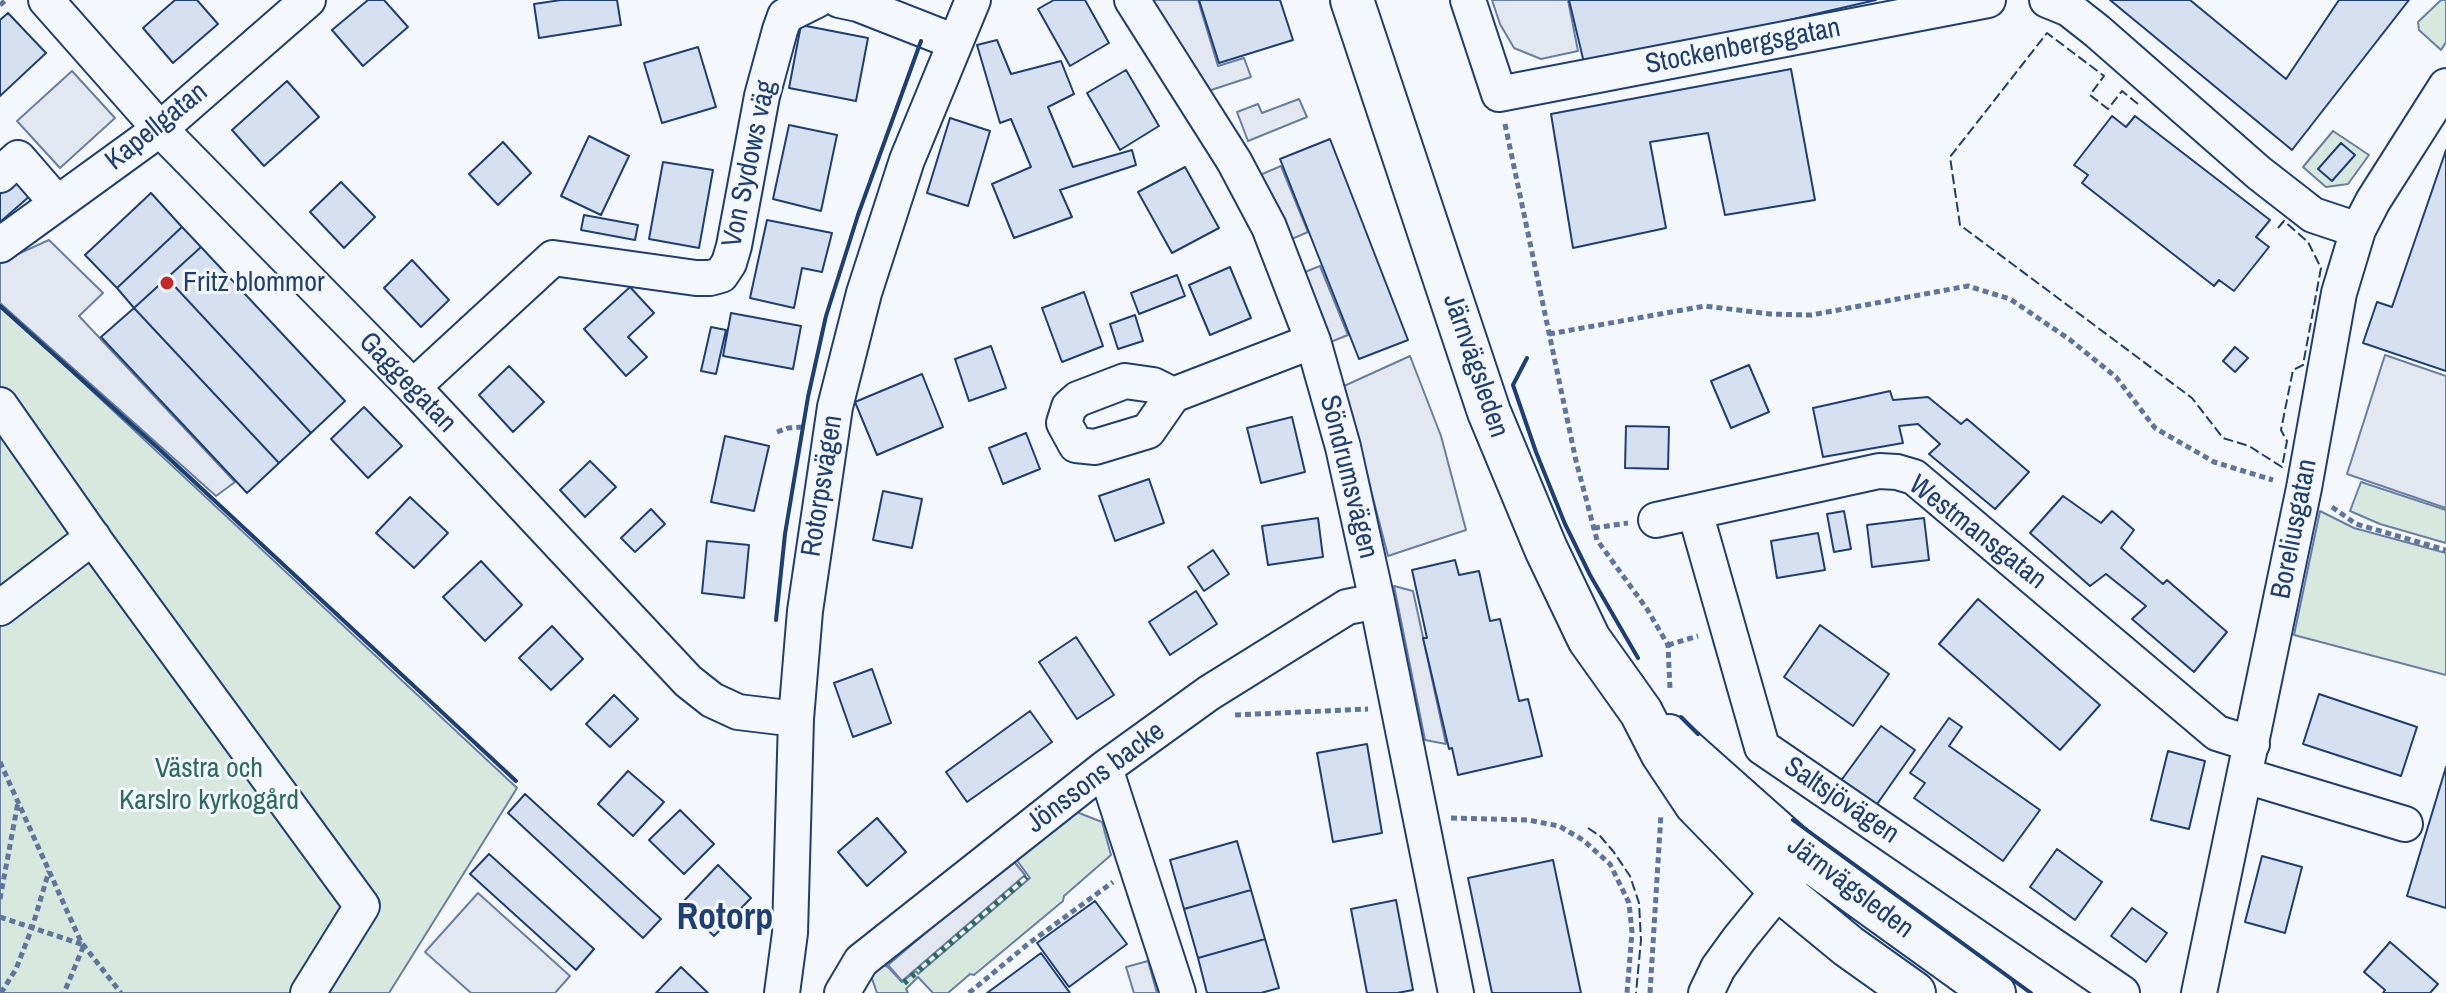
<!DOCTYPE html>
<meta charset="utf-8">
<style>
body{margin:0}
canvas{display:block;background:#f4f7fb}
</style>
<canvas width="2446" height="993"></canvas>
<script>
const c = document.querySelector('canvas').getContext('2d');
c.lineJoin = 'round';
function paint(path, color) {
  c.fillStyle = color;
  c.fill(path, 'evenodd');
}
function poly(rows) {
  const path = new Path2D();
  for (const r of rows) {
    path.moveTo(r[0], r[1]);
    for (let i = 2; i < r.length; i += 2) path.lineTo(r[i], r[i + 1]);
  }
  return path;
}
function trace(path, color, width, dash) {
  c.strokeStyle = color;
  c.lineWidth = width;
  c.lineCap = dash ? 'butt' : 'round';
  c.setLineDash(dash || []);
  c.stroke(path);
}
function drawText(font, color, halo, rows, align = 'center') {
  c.font = font + ' "Archivo Narrow",sans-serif';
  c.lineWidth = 6;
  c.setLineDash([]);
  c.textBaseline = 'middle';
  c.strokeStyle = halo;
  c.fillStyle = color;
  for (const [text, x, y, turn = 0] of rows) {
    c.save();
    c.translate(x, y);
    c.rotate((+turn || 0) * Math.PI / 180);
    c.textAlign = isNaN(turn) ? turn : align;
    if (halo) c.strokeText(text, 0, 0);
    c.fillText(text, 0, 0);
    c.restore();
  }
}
const green = poly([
 [2441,0,2446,0,2446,42,2441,50,2419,30,2418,22,2441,0],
 [2333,131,2369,155,2348,184,2326,187,2303,167,2333,131],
 [0,305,517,788,389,993,0,993,0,305],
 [2361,482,2446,510,2446,543,2380,524,2350,511,2361,482],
 [2320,511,2354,528,2446,553,2446,675,2294,635,2320,511],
 [1074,811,1102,822,1111,855,1064,896,1063,901,974,975,970,974,948,993,933,993,918,977,906,989,908,993,877,993,869,970,877,961,888,967,902,982,916,971,918,974,1030,878,1010,851,1074,811]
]);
paint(green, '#d7e8df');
trace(green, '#687fa3', 2);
const parking = poly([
 [1143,0,1198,0,1218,66,1244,58,1251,77,1202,93,1143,0],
 [1492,0,1568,0,1578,51,1541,59,1514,48,1500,24,1492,0],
 [72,71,115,118,60,168,17,121,72,71],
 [1299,99,1307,117,1248,141,1237,112,1258,104,1262,113,1299,99],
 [1281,166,1308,232,1287,241,1260,175,1281,166],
 [49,240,103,293,79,316,235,482,216,496,0,303,0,262,49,240],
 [1320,266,1348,335,1328,343,1300,274,1320,266],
 [2385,355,2446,376,2446,508,2347,474,2385,355],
 [1410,356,1441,436,1466,530,1388,556,1344,386,1410,356],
 [1394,586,1413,591,1446,744,1425,740,1394,586],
 [1012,859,1025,875,902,981,888,965,1012,859],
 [478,893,570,976,555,993,471,993,425,952,478,893],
 [1148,961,1157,993,1134,993,1126,967,1148,961]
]);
paint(parking, '#e3e8f0');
trace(parking, '#687fa3', 2);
const building = poly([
 [175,0,197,0,218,24,173,63,143,28,175,0],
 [368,0,384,0,408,27,363,66,332,30,368,0],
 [561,0,617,0,621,25,539,38,534,4,561,0],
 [1054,0,1085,0,1109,43,1070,66,1038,9,1054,0],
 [1199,0,1280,0,1293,40,1219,63,1199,0],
 [1569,0,1876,0,1585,67,1569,0],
 [2110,0,2190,0,2286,79,2339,0,2409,0,2292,150,2110,0],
 [8,13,46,53,0,96,0,20,8,13],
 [801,25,868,38,856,101,789,88,801,25],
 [997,40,1011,74,1061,61,1074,94,1048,107,1073,167,1132,150,1136,165,1060,190,1072,217,1014,238,992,184,1031,167,1011,119,1000,123,977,45,997,40],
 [698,47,716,107,662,123,644,63,698,47],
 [1791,69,1815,200,1725,215,1708,133,1650,142,1666,228,1573,248,1551,114,1791,69],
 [1126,70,1159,126,1120,150,1087,93,1126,70],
 [287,81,319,117,264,166,232,130,287,81],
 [2112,116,2126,127,2135,116,2270,220,2256,237,2269,247,2234,291,2219,280,2214,286,2082,183,2088,175,2074,165,2112,116],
 [950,118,990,131,968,206,927,193,950,118],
 [789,125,837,135,821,211,773,199,789,125],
 [589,136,629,156,601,215,561,196,589,136],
 [1330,139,1408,340,1359,359,1280,159,1330,139],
 [503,142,531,173,498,205,469,174,503,142],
 [2341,143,2355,155,2332,181,2318,169,2341,143],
 [2446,150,2446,371,2363,343,2377,302,2392,307,2446,150],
 [663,162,713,170,699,248,649,239,663,162],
 [1185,167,1219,228,1172,253,1138,192,1185,167],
 [17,179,31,195,0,222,0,194,17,179],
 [341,182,375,217,344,248,310,212,341,182],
 [151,193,182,227,117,288,85,255,151,193],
 [584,215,638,225,635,240,581,230,584,215],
 [767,220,832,233,822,272,802,268,794,308,750,298,767,220],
 [182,227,201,247,134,308,117,288,182,227],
 [201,247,345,401,311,433,167,278,201,247],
 [412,260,449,300,421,327,384,288,412,260],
 [1230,267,1251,318,1210,335,1189,285,1230,267],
 [1177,275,1185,296,1139,314,1131,293,1177,275],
 [167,278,311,433,279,463,134,308,167,278],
 [630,287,654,313,628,337,647,357,626,376,584,329,630,287],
 [1084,292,1103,346,1062,362,1042,308,1084,292],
 [134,308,279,463,247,493,101,337,134,308],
 [731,313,801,326,793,369,723,356,731,313],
 [1135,315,1143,341,1118,349,1110,324,1135,315],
 [711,327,726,330,716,374,701,371,711,327],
 [991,346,1006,388,969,401,955,359,991,346],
 [2235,347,2248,358,2235,372,2223,361,2235,347],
 [1749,365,1769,412,1731,428,1711,381,1749,365],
 [509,366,544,402,513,432,479,395,509,366],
 [922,374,943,427,877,455,855,402,922,374],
 [1890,391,1893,400,1928,397,1961,424,1967,419,2029,472,1995,509,1929,454,1940,444,1918,424,1899,426,1903,443,1823,457,1813,408,1890,391],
 [364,407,402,446,368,478,331,439,364,407],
 [1292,417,1305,472,1261,483,1247,428,1292,417],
 [1626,426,1669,427,1668,469,1625,468,1626,426],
 [1026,433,1040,469,1003,484,989,448,1026,433],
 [725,436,769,446,754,511,711,502,725,436],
 [590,461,616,487,585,517,560,490,590,461],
 [1149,479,1164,523,1115,541,1099,496,1149,479],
 [883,491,922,499,912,548,873,540,883,491],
 [2063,496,2101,523,2112,511,2134,530,2121,548,2163,584,2167,580,2227,632,2194,672,2132,619,2146,606,2106,574,2090,586,2030,533,2063,496],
 [410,497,448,533,414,568,376,533,410,497],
 [651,509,665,524,635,552,621,538,651,509],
 [1844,511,1851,549,1834,552,1827,514,1844,511],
 [1318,518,1323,557,1268,565,1262,526,1318,518],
 [1924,518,1929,560,1872,567,1867,525,1924,518],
 [1818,533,1825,570,1777,578,1771,541,1818,533],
 [707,541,749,545,744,598,702,593,707,541],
 [1213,550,1229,574,1204,591,1188,567,1213,550],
 [1455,560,1459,575,1479,571,1490,621,1500,619,1519,701,1528,699,1542,756,1458,775,1452,748,1449,749,1423,638,1427,638,1412,570,1455,560],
 [481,561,522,605,485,641,443,597,481,561],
 [1196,591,1217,624,1170,655,1149,622,1196,591],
 [1978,599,2100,705,2060,750,1939,644,1978,599],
 [1820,625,1889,674,1853,726,1784,677,1820,625],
 [552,626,583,659,551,690,519,658,552,626],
 [1076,637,1114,695,1077,719,1039,662,1076,637],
 [872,669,891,723,853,737,834,683,872,669],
 [2319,694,2417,727,2401,776,2303,744,2319,694],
 [614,695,638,719,610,747,586,724,614,695],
 [1030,711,1052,742,967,802,946,772,1030,711],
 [1949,718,1962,727,1949,746,2040,810,2003,861,1914,798,1925,783,1910,773,1949,718],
 [1881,726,1915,750,1875,807,1840,782,1881,726],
 [1367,744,1382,833,1333,842,1317,753,1367,744],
 [2168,751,2205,761,2189,829,2151,820,2168,751],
 [2446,767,2446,908,2407,896,2446,767],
 [628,771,664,802,633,836,598,804,628,771],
 [525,794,661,919,643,938,508,813,525,794],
 [680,810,714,844,684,874,649,840,680,810],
 [877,818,906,852,867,886,838,852,877,818],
 [1237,841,1251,890,1184,909,1170,860,1237,841],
 [2057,849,2102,882,2075,920,2030,887,2057,849],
 [489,854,594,949,576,970,470,874,489,854],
 [2262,856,2302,867,2285,933,2245,922,2262,856],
 [1553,860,1581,993,1492,993,1468,878,1553,860],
 [718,865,751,898,714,936,681,904,718,865],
 [1251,890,1265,939,1198,958,1184,909,1251,890],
 [1396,900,1413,990,1397,993,1367,993,1351,909,1396,900],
 [1095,901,1127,944,1069,987,1037,943,1095,901],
 [2132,908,2167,933,2146,962,2111,936,2132,908],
 [1265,939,1279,988,1261,993,1207,993,1198,958,1265,939],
 [2390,942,2438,984,2430,993,2383,993,2385,990,2364,972,2390,942],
 [1041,953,1070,993,987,993,1041,953],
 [681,967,708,993,656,993,681,967]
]);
paint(building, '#d5e0f0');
trace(building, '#1d3f73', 2);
const minor = poly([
 [46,0,160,129,413,387,688,681,712,700,738,712,796,719],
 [839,0,858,4,955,42],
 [1132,0,1234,161,1269,227,1313,341,1343,447,1377,601,1456,993],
 [1468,0,1499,94,1988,0],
 [2047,0,2069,9,2097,31,2259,173,2313,215,2358,230],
 [0,175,18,158,57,203],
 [0,245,160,129,308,0],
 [413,387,553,258,696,278,710,278,721,275,729,263,734,246,762,96,780,30,785,16,817,0],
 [1173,395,1148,431,1095,447,1076,445,1064,423,1069,407,1078,399,1125,381,1153,385,1173,395,1313,341],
 [0,405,98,545,362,906,308,993],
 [1695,512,1762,747,2122,993],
 [1656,520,1879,471,1897,472,1914,477,2217,733,2252,744],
 [0,608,93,537],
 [1105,768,1178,993],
 [2246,776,2405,824],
 [782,993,790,933,796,719,805,611,835,407,864,293,907,160,973,0],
 [842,993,861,961,1105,768,1209,693,1347,607,1377,601],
 [1706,993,1718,968,1739,939,1795,870],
 [2199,993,2304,488,2339,293,2358,230,2373,201,2446,86]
]);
const major = poly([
 [1352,0,1489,412,1546,549,1589,639,1641,712,1662,753,1696,804,1780,890,1848,946,1914,993],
 [1669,736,1805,857,1994,993]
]);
trace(minor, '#1d3f73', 38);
trace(major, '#1d3f73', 46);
trace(poly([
 [0,5,6,0],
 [1505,124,1576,461,1597,540,1647,609,1668,645,1670,689],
 [1549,334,1705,306,1770,314,1811,315,1968,286,2010,299,2069,339,2116,377,2155,428,2214,462,2273,480],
 [777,432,788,428,804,427],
 [2332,507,2356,524,2446,550],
 [1594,528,1628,523],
 [1668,645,1698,636],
 [1235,715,1368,709],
 [0,762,81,942,121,993],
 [1451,818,1528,820,1559,826,1583,840,1610,864,1629,903,1632,932,1627,993],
 [0,899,18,802],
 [0,917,84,945,64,993],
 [1,993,16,969,32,928,49,871],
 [969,993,1028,944,1113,882],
 [1650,993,1661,814]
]), '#5e769c', 5, [6, 4]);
trace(minor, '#f4f7fb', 34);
trace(major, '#f4f7fb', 42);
trace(poly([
 [904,983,1027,877]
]), '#2c6c60', 6, [4, 6]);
trace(poly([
 [2138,104,2122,91,2108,109,2090,95,2104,76,2047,33,1950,157,1960,225,2192,398,2223,438,2249,446,2282,467,2287,441,2281,430,2293,370,2303,365,2321,268,2308,242,2284,221,2278,228],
 [1588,828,1600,836,1613,851,1630,876,1639,903,1641,940,1636,993]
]), '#1d3f73', 2, [10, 4]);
trace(poly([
 [0,306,158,448,516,781],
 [1527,358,1513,385,1536,452,1565,524,1590,575,1638,658],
 [776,620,785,534,808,397,826,316,858,215,921,41],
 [1681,717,1698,734],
 [1793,820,2031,993]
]), '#1d3f73', 4);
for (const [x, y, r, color] of [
 [167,283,8,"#c62828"]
]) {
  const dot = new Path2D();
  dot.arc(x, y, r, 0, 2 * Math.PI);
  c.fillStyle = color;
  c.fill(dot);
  trace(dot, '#f4f7fb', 3);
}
drawText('28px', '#1d3f73', '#f4f7fb', [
 ["Stockenbergsgatan",1743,47,-11],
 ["Kapellgatan",157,127,-39],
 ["Von Sydows väg",750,164,-78],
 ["Järnvägsleden",1475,366,71],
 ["Gaggegatan",407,383,46],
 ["Söndrumsvägen",1348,477,76],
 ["Rotorpsvägen",823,486,-81],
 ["Boreliusgatan",2295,529,-79],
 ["Westmansgatan",1977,533,38],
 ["Jönssons backe",1096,778,-37],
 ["Saltsjövägen",1841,801,34],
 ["Järnvägsleden",1850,888,37]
]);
drawText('28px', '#1d3f73', '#f4f7fb', [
 ["Fritz blommor",183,283]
], 'left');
drawText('28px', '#2c6c60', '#f4f7fb', [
 ["Västra och",209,769],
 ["Karslro kyrkogård",209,801]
]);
drawText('bold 36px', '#1d3f73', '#f4f7fb', [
 ["Rotorp",725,919]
]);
</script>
